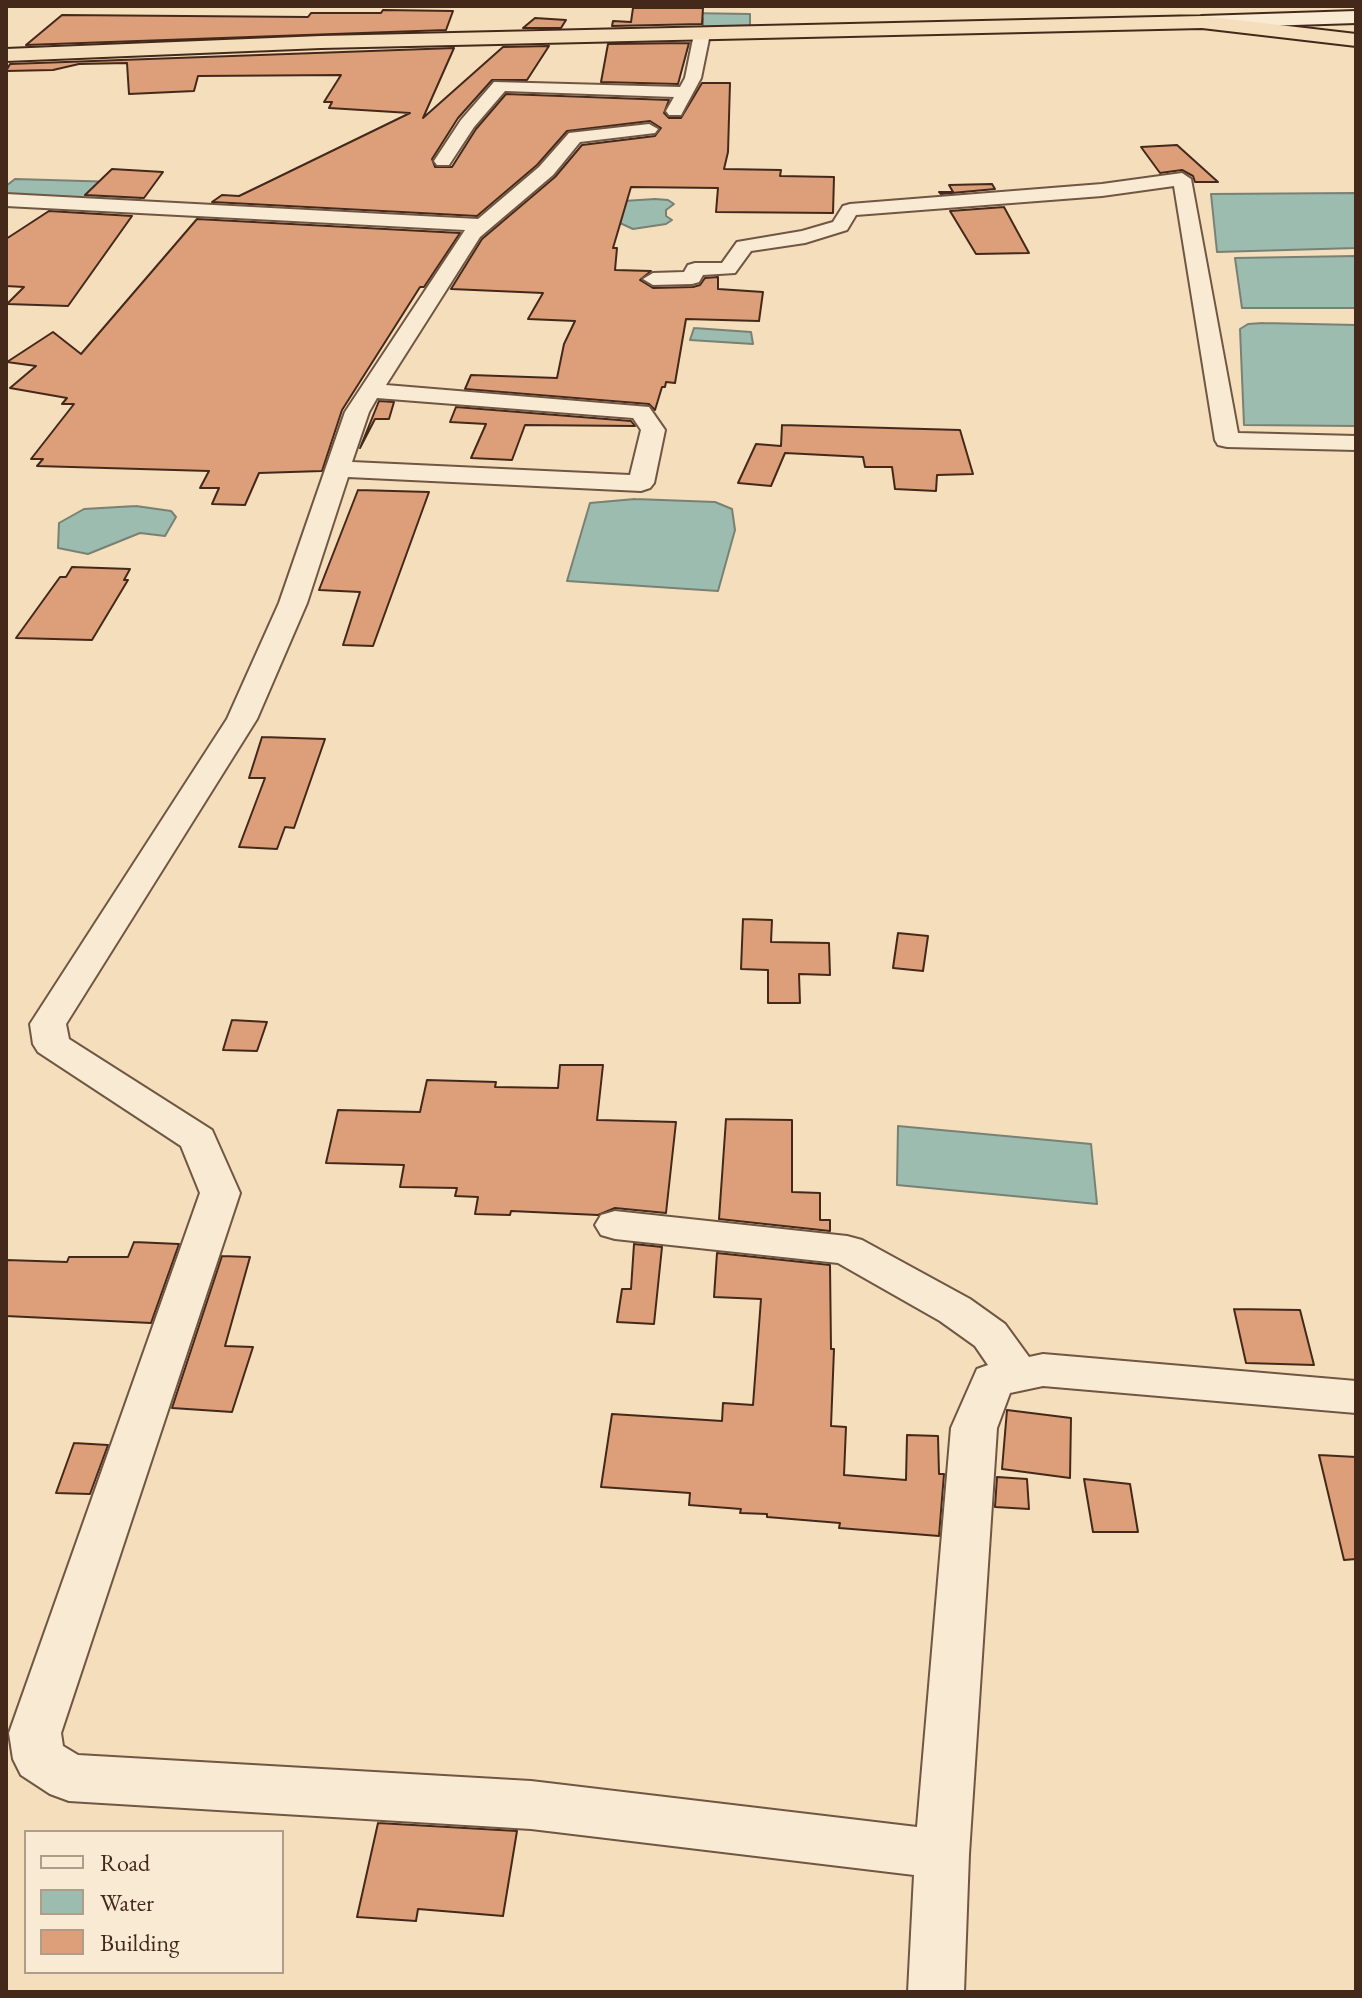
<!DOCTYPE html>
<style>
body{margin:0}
#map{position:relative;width:1362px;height:1998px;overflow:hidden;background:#f4debc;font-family:"EB Garamond",serif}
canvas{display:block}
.frame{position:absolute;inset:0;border:8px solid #44291b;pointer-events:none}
.legend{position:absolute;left:24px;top:1830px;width:260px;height:144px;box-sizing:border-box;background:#f8ead3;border:2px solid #b09d89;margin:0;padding:10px 14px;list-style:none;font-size:24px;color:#44291b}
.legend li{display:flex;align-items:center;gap:16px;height:40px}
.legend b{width:40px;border:2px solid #b09d89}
</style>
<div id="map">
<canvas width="1362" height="1998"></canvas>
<div class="frame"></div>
<ul class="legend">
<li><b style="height:10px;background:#f8ead3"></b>Road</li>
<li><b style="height:22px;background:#9cbcb0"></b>Water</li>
<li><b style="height:22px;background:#dd9f7a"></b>Building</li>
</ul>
</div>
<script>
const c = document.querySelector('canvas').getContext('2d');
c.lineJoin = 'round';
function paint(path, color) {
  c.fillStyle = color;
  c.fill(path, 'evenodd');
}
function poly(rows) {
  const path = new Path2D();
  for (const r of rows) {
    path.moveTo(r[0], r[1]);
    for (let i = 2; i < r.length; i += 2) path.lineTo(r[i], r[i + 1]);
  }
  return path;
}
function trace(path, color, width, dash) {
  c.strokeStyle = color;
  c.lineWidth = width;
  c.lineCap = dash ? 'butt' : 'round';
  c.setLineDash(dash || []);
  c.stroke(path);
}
const water = poly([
 [686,13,750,14,750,28,703,28,703,18,685,18,686,13],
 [15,179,151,183,138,202,6,196,6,186,15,179],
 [1356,193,1356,248,1217,252,1211,194,1356,193],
 [655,199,668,200,674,204,666,210,666,216,672,220,666,224,633,229,620,223,624,201,655,199],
 [1356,256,1356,308,1242,308,1235,258,1356,256],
 [1263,323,1356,325,1356,426,1244,425,1240,329,1248,324,1263,323],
 [694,328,751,332,753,344,690,340,694,328],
 [635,499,715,502,732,509,735,530,718,591,567,581,590,503,635,499],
 [136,506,171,511,176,517,165,536,140,533,88,554,58,548,59,523,84,509,136,506],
 [898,1126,1091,1144,1097,1204,897,1185,898,1126]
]);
paint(water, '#9cbcb0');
trace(water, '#798174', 2);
const building = poly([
 [633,8,703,8,702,24,612,26,613,21,631,22,633,8],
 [383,10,453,11,446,30,26,45,62,15,308,17,311,13,381,13,383,10],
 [535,18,566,20,561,28,523,28,535,18],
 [689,43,678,84,601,82,608,44,689,43],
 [549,46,527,80,492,80,458,118,432,159,435,167,452,167,476,129,506,94,669,100,664,113,669,118,681,118,702,83,730,83,728,152,724,169,781,170,780,176,834,177,833,213,716,212,718,188,631,187,613,248,617,248,615,270,651,271,640,280,653,288,693,287,700,285,705,278,718,277,718,289,763,292,759,321,686,319,675,383,666,382,665,387,662,387,655,410,649,404,465,389,471,375,557,378,564,344,575,321,528,319,543,293,451,289,482,239,555,177,582,145,655,136,661,128,650,121,567,131,537,165,477,216,212,202,222,195,239,196,264,184,410,113,329,108,332,102,324,102,341,75,198,76,194,91,129,94,127,63,79,64,53,70,6,71,10,64,454,48,423,118,503,47,549,46],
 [1177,145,1218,182,1195,182,1193,176,1182,170,1160,173,1141,147,1177,145],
 [112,169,163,172,144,198,85,195,112,169],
 [992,184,995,189,941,194,939,192,953,192,949,185,992,184],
 [1004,207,1029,253,976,254,950,211,1004,207],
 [49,211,132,216,68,306,7,304,24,287,6,286,6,239,49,211],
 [197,219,460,233,424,287,420,287,342,410,322,471,259,473,245,505,212,504,219,488,200,488,209,471,37,466,43,459,31,459,74,404,62,404,67,398,10,388,36,366,7,362,53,332,81,354,197,219],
 [379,401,394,402,389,419,375,419,360,448,379,401],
 [456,407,631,421,635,426,525,425,512,460,471,458,486,424,450,422,456,407],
 [782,425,960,430,973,474,937,475,936,491,895,489,892,467,865,467,863,457,785,453,771,486,738,483,756,444,781,446,782,425],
 [358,490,429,492,373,646,343,645,360,592,319,590,358,490],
 [72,567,130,569,124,580,128,580,92,640,16,638,60,577,66,577,72,567],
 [262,737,325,739,294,828,285,827,277,849,239,847,265,778,249,778,262,737],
 [743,919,772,920,771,942,829,943,830,975,799,974,800,1003,768,1003,768,970,741,969,743,919],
 [898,933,928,936,923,971,893,968,898,933],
 [232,1020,267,1022,257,1051,223,1050,232,1020],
 [560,1065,603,1065,597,1120,676,1122,666,1213,615,1208,598,1215,511,1211,510,1215,475,1214,478,1197,455,1196,457,1188,400,1187,404,1165,326,1163,338,1110,420,1112,427,1080,496,1082,495,1087,558,1088,560,1065],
 [726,1119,792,1120,792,1192,820,1193,820,1220,830,1220,830,1231,719,1219,726,1119],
 [134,1242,179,1244,151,1323,6,1316,6,1260,67,1262,69,1257,128,1257,134,1242],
 [634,1244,662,1247,654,1324,617,1322,622,1289,631,1289,634,1244],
 [717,1253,830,1265,831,1349,834,1349,831,1426,846,1427,844,1475,906,1480,907,1435,938,1436,939,1474,944,1474,939,1536,839,1528,840,1523,767,1517,767,1514,740,1513,741,1509,689,1505,690,1493,601,1487,612,1414,722,1421,723,1403,753,1405,761,1299,714,1297,717,1253],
 [222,1256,250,1257,225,1346,253,1347,232,1412,172,1408,222,1256],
 [1234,1309,1300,1310,1314,1365,1246,1363,1234,1309],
 [1007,1410,1071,1418,1070,1478,1002,1469,1007,1410],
 [74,1443,108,1445,90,1494,56,1493,74,1443],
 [1319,1455,1356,1457,1356,1559,1344,1560,1319,1455],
 [997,1477,1027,1479,1029,1509,995,1507,997,1477],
 [1084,1479,1130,1484,1138,1532,1093,1532,1084,1479],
 [378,1823,517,1831,503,1916,418,1909,416,1921,357,1917,378,1823]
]);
paint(building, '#dd9f7a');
trace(building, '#44291b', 2);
const minor = poly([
 [702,29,710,34,701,78,681,115,669,115,666,111,674,97,505,91,474,127,449,165,437,165,434,161,461,120,494,82,680,87,685,78,694,34,702,29],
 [649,124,658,129,655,133,580,142,553,175,480,237,386,385,649,407,665,430,654,483,650,488,641,491,348,477,307,603,257,719,66,1024,69,1039,212,1130,240,1193,61,1733,63,1746,78,1755,531,1781,917,1827,951,1428,977,1369,988,1365,975,1346,940,1321,838,1263,615,1239,601,1235,595,1225,601,1215,615,1211,847,1236,862,1240,970,1299,1005,1324,1029,1357,1043,1354,1356,1381,1356,1413,1043,1386,1010,1393,997,1428,969,1854,964,1992,908,1992,914,1875,531,1829,69,1801,50,1794,21,1775,13,1759,9,1733,200,1193,181,1146,38,1052,33,1044,30,1024,227,719,279,603,345,412,465,230,6,206,6,194,478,219,539,167,569,133,649,124],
 [377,398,633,418,641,430,630,475,352,462,369,412,377,398],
 [1182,173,1191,179,1238,433,1356,436,1356,450,1227,447,1218,445,1215,440,1174,186,1102,196,856,215,847,230,805,243,751,251,735,273,703,275,699,282,692,284,653,285,643,279,653,273,684,272,688,265,695,263,722,263,737,242,802,231,833,222,843,206,850,204,1102,184,1182,173]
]);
const secondary = poly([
 [1356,11,1356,23,1202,28,1193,22,1202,16,1356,11]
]);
const trunk = poly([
 [1202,16,1356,34,1356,46,1202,28,321,48,6,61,6,49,321,36,1202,16]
]);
trace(minor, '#705643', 4);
trace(secondary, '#44291b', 4);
trace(trunk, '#44291b', 4);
paint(minor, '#f8ead3');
paint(secondary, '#f8ead3');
paint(trunk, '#f4debc');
</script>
